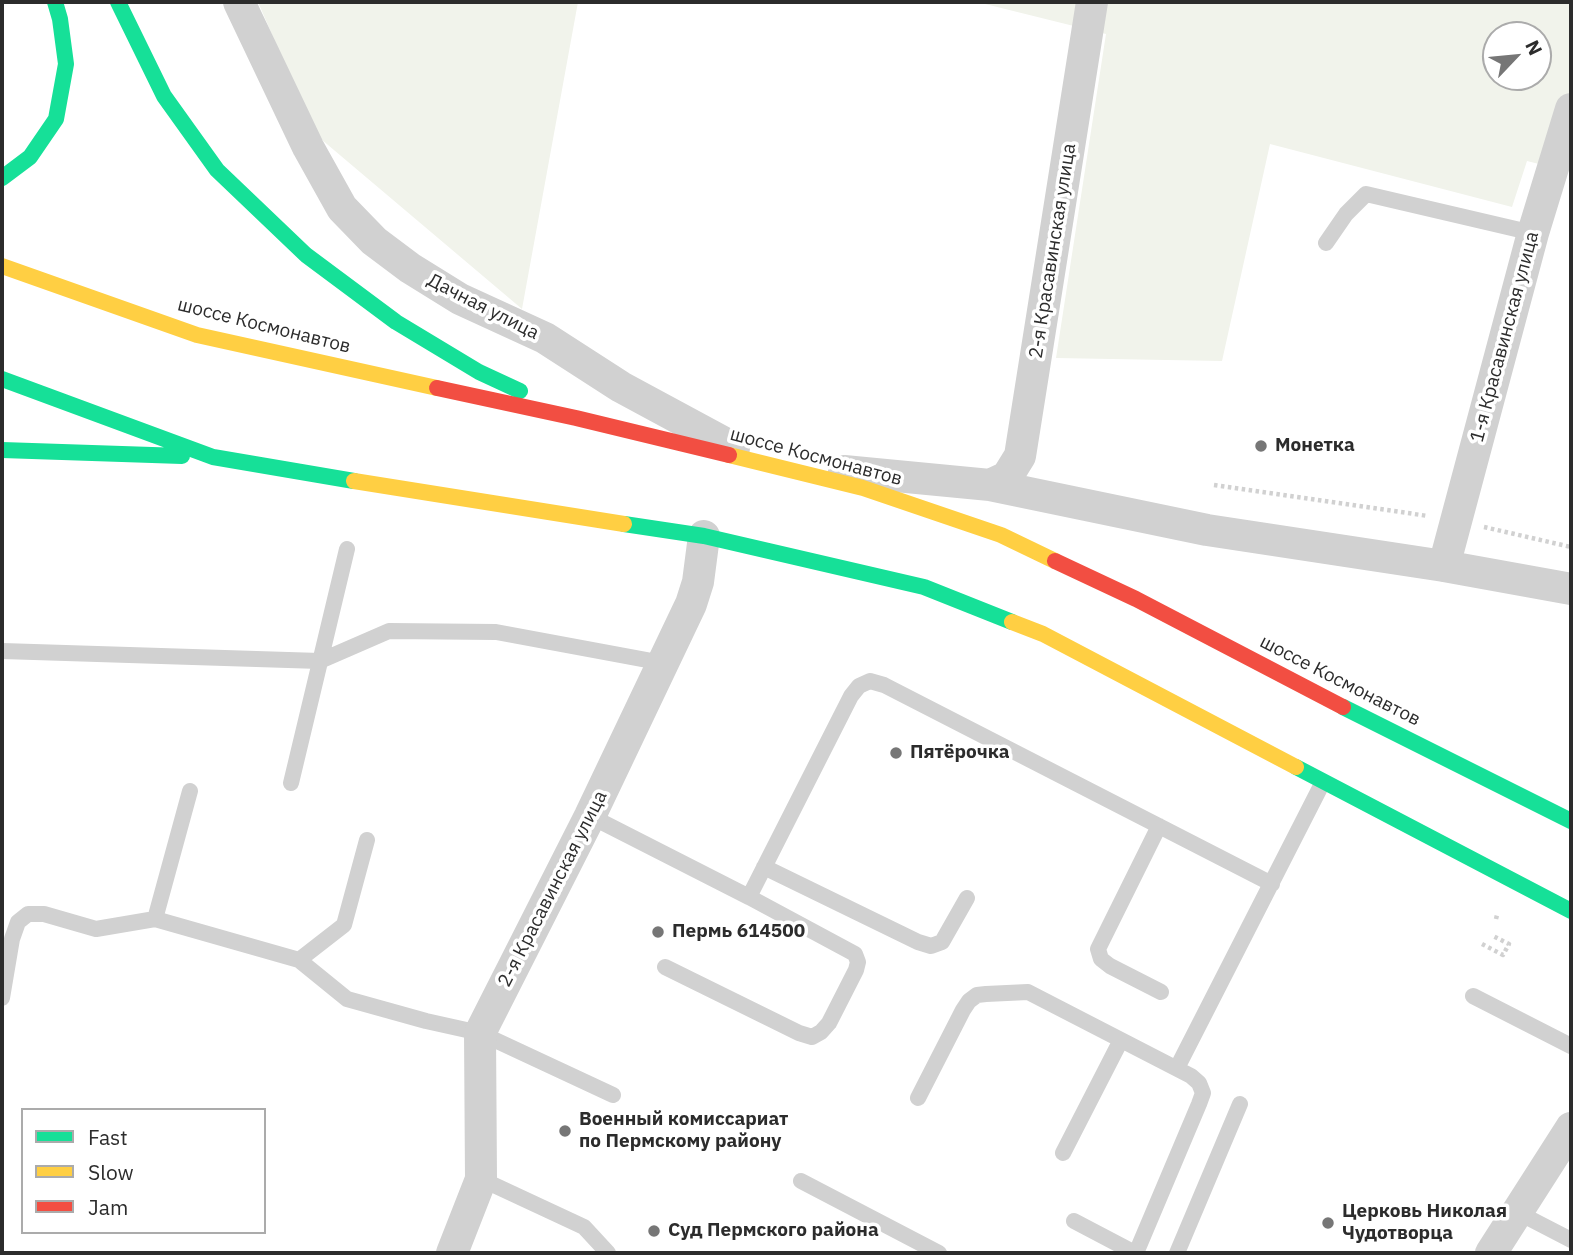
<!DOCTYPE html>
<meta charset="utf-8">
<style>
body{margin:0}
#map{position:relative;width:1573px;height:1255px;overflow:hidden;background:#fff;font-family:"IBM Plex Sans",sans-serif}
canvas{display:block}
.frame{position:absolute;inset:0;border:4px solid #2c2c2c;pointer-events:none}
.legend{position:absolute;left:21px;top:1108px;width:245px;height:126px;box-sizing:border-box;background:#fff;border:2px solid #ababab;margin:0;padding:9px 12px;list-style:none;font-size:21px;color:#2c2c2c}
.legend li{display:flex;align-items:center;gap:14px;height:35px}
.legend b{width:35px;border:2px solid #ababab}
.north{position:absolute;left:1482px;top:21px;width:70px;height:70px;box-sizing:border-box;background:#fff;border:2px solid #ababab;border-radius:50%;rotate:64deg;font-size:19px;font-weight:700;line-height:28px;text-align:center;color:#2c2c2c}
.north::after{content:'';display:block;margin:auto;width:24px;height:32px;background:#767676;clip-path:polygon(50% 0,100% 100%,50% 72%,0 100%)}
</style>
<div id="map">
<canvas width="1573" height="1255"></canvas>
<div class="frame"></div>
<ul class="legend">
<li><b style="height:9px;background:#16e098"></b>Fast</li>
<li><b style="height:9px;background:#ffcf43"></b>Slow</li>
<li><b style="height:9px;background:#f24e42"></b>Jam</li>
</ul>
<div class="north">N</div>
</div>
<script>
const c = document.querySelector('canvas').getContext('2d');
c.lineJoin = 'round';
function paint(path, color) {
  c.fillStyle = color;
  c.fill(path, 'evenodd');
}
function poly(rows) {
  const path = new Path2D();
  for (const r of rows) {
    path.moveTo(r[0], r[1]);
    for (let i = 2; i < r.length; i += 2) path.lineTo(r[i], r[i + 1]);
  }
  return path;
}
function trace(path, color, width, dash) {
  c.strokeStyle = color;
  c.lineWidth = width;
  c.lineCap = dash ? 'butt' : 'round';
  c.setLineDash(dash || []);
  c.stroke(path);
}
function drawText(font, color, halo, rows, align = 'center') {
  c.font = font + ' "IBM Plex Sans",sans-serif';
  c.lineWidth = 7;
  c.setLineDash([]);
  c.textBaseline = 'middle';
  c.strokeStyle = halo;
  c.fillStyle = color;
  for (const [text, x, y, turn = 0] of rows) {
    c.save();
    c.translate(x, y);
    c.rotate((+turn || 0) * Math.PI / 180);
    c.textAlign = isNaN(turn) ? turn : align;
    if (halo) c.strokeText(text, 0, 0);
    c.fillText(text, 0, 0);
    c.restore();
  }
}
paint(poly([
 [258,2,578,2,522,309,315,134],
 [977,2,1571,2,1571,172,1527,161,1512,207,1270,144,1222,361,1056,358,1106,34],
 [1496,35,1538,35,1538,77,1496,77]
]), '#f1f3eb');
trace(poly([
 [1214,485,1428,516],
 [1484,527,1571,547],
 [1496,919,1497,915],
 [1482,944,1503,955,1509,944,1493,936]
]), '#d1d1d1', 4.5, [3.5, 3.5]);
trace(poly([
 [1326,243,1346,214,1366,194,1533,233],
 [2,651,320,661,389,631,496,632,663,663],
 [291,783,347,549],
 [590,816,749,897,851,696,859,686,870,681,884,685,1272,884],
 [1159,826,1098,949,1101,959,1110,966,1161,992],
 [764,867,918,942,931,946,942,942,967,898],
 [155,919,190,791],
 [299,960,344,925,367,840],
 [665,967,799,1033,812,1037,821,1032,829,1023,856,970,858,962,855,954,749,897],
 [1473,996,1571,1046],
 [2,998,12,939,18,922,28,914,44,914,96,929,155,919,299,960,347,999,426,1021,480,1033,613,1095],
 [1177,1068,1323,782],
 [918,1098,963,1010,969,1001,977,995,986,994,1028,992,1191,1076,1199,1083,1203,1093,1199,1104,1136,1253],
 [1063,1153,1121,1040],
 [481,1179,584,1227,608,1253],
 [801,1181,939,1253],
 [1517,1212,1571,1240],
 [1074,1221,1135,1253],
 [1177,1253,1240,1104]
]), '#d1d1d1', 16);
trace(poly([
 [239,2,308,147,342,208,374,241,410,268,460,299,545,338,621,387,734,448],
 [844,471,990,485,1207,530,1444,566,1571,589],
 [990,485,1007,477,1020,456,1092,2],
 [1444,566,1533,233,1571,109],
 [452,1253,481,1179,480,1033,590,816,691,604,698,582,704,536],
 [1491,1253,1571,1128]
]), '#d1d1d1', 32);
trace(poly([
 [118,2,164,96,217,170,306,255,396,322,479,372,520,391],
 [2,178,30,157,56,119,66,64,60,19,55,2],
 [2,379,213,457,354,481],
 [2,450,182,456],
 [624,524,704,536,924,587,1012,622],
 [1343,707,1571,821],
 [1296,767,1571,911]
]), '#16e098', 16);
trace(poly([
 [2,266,197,335,437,388],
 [729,455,863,488,1001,535,1055,561],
 [354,481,624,524],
 [1012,622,1043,634,1296,767]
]), '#ffcf43', 16);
trace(poly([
 [437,388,576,418,729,455],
 [1055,561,1136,599,1343,707]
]), '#f24e42', 16);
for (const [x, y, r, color] of [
 [1261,446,7,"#767676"],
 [896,753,7,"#767676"],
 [658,932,7,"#767676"],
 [565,1131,7,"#767676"],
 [1328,1223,7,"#767676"],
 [654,1231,7,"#767676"]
]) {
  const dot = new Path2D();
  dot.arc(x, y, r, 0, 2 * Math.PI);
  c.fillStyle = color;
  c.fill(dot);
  trace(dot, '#fff', 2.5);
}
drawText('19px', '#2c2c2c', '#fff', [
 ["2-я Красавинская улица",1053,251,-81],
 ["Дачная улица",483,307,27],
 ["шоссе Космонавтов",264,326,14],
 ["1-я Красавинская улица",1505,337,-75],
 ["шоссе Космонавтов",816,457,15],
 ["шоссе Космонавтов",1340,681,27],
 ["2-я Красавинская улица",553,889,-63]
]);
drawText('bold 19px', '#2c2c2c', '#fff', [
 ["Монетка",1275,446],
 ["Пятёрочка",910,753],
 ["Пермь 614500",672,932],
 ["Военный комиссариат",579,1120],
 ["по Пермскому району",579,1142],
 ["Церковь Николая",1342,1212],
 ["Чудотворца",1342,1234],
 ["Суд Пермского района",668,1231]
], 'left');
</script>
